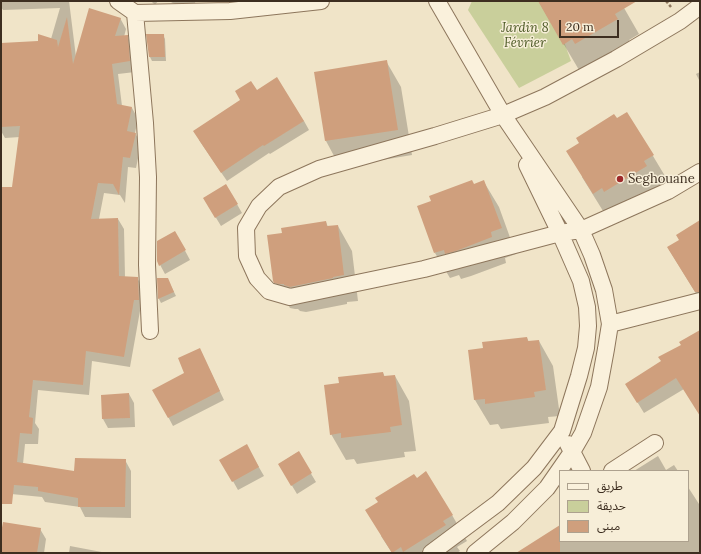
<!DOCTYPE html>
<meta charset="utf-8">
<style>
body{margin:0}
#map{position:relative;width:701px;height:554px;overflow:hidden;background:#f0e4c8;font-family:Lora,"Noto Sans Arabic",serif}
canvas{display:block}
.frame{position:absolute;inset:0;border:2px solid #3d2e20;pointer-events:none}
.legend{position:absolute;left:559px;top:470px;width:130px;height:72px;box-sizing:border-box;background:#f7eed8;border:1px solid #ada18e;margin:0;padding:5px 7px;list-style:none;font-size:12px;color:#3d2e20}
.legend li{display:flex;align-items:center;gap:8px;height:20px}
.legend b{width:20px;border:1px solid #ada18e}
.scale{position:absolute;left:559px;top:20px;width:60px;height:18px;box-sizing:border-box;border:2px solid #3d2e20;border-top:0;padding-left:5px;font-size:12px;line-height:14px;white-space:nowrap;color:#3d2e20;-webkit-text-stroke:3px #f7eed8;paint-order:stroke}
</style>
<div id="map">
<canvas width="701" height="554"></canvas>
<div class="frame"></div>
<ul class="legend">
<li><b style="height:5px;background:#faf1dc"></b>طريق</li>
<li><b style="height:11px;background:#c9cf9b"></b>حديقة</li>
<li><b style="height:11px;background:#cf9f7d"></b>مبنى</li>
</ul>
<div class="scale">20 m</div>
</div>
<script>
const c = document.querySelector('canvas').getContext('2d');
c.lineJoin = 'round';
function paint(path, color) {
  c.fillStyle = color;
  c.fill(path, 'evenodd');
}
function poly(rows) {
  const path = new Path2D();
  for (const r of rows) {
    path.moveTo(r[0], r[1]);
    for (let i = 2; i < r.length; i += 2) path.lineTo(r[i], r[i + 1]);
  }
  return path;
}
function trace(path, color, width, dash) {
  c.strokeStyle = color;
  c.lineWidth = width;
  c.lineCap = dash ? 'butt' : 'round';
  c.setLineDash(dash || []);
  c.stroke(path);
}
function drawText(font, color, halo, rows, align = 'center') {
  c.font = font + ' Lora,serif';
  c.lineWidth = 3;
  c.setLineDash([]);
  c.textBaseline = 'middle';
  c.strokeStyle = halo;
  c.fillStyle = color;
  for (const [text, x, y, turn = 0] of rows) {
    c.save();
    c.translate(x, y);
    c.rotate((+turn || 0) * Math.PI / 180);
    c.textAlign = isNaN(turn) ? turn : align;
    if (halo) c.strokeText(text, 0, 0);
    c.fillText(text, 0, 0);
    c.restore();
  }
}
paint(poly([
 [472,1,549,1,571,61,519,88,468,10]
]), '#c9cf9b');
paint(poly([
 [1,1,69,1,76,57,120,18,126,29,124,37,127,36,133,47,135,72,118,74,122,106,132,108,138,119,135,133,141,144,136,168,128,167,125,203,120,195,104,193,99,219,118,219,124,229,125,277,137,278,144,289,145,311,140,311,130,367,92,361,89,395,38,390,35,423,39,429,38,444,25,444,23,464,75,473,125,460,131,471,131,518,85,517,80,507,45,502,42,497,1,493,1,188,13,188,20,137,5,138,1,131,1,44,40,42,51,39,60,8,3,10,1,7],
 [151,1,158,1,155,5],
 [169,1,196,1,190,12],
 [541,1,620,1,639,34,629,40,632,45,590,69,588,64,579,70,539,2],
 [148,35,163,35,165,39,166,61,152,61,150,57],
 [386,61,401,87,412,155,340,167,326,141,315,73],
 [700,72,700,82,696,74],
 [256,92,304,121,309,130,270,154,269,153,227,181,199,140],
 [626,113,653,156,668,181,608,219,582,177,580,143],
 [484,182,499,207,516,254,505,258,506,263,471,276,461,279,459,275,450,278,435,253,474,185],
 [226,185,242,213,221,226,204,198],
 [700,221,700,300,668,248,680,240],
 [326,222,328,227,338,226,352,251,358,301,347,302,347,304,306,312,300,311,298,309,295,309,290,308,274,281,283,234],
 [175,232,190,260,165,274,158,261],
 [158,279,170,284,176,296,161,303,159,299],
 [700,334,700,411,684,389,644,413,633,395,662,362],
 [527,338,529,342,539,341,553,366,560,416,548,417,549,423,501,429,498,424,490,425,475,400,484,349],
 [204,358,224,400,173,426,154,390,186,373],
 [383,373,385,377,395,376,409,401,416,451,404,452,405,457,357,464,354,459,346,460,331,434,340,384],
 [129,394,134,403,135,427,108,428,103,419],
 [246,445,264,476,238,490,221,460],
 [298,452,316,482,297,494,279,464],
 [658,456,666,470,674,465,678,471,634,471],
 [688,487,699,504,700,503,700,553,518,553,560,527,560,541,688,541],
 [379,503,452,515,467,541,457,547,460,551,457,553,392,553,381,536],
 [40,529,46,539,44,553,1,553,1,540],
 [70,546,107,553,69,553]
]), '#0003');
paint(poly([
 [538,1,637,1,615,14,618,19,575,44,572,39,563,45],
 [89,8,121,18,115,36,128,35,130,61,112,64,117,104,132,107,127,131,136,133,130,158,123,157,119,195,113,184,98,183,91,219,118,218,119,276,138,277,139,300,134,300,124,357,86,351,83,385,33,380,29,417,33,418,32,434,20,433,17,462,74,471,75,458,126,459,125,507,78,507,78,498,38,491,38,487,14,485,12,504,1,504,1,187,12,187,20,126,1,127,1,43,38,41,38,34,57,40,58,47,67,17,73,64],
 [146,34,164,34,165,57,149,57],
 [387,60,398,130,325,141,314,72],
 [277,77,304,121,264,146,263,145,221,173,193,131,240,100,235,91,251,81,257,90],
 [627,112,654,155,644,161,647,166,604,192,602,188,593,194,566,151,579,143,576,138,614,114,617,118],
 [472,180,474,184,484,180,502,228,491,232,492,237,456,251,445,254,444,250,434,253,417,206,431,201,429,196],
 [226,184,238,204,215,218,203,198],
 [700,220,700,292,695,292,667,247,679,240,676,235],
 [326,221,327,226,338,225,344,275,333,277,333,278,290,287,284,285,284,284,279,284,274,283,273,281,267,235,282,233,281,228],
 [175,231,186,250,159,266,157,261,157,241],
 [157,278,168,278,174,292,158,299],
 [700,330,700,416,676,378,637,403,625,384,661,361,658,357,681,345,679,342],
 [527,337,528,341,539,340,546,390,534,392,535,397,485,404,485,399,474,400,468,350,483,348,482,342],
 [200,348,220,391,168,418,152,390,184,373,178,358],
 [383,372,384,376,395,375,402,425,390,427,391,432,341,438,341,433,330,435,324,385,339,383,338,377],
 [129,393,130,418,102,419,101,395],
 [247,444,259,467,232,482,219,460],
 [299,451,312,473,291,486,278,464],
 [426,471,453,515,443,521,446,525,403,552,401,547,392,553,365,510,378,502,375,498,414,474,417,478],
 [3,522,41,528,37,553,1,553,1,533],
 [560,525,560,553,516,553]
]), '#cf9f7d');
const minor = poly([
 [118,1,135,13,230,11,321,1],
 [437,1,503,115,581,230,592,255,604,290,610,324,606,349,599,387,583,433,572,452,547,488,513,522,475,553],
 [700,6,680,21,616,59,545,97,503,115,435,136,319,169,279,187,259,206,246,228,247,256,257,278,269,291,290,297,424,269,560,233,581,230,668,191,700,172],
 [135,13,145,123,148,177,147,265,150,331],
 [610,324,700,301],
 [568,444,582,471],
 [612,471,655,443],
 [431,553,498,503,534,468,562,431,579,376,586,348,588,326,587,307,581,281,560,233,527,165]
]);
trace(minor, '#8d765c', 18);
trace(poly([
 [666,1,671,7]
]), '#8d765c', 2.5, [3, 2]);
trace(minor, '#faf1dc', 16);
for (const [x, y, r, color] of [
 [620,179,4,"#9e2a2b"]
]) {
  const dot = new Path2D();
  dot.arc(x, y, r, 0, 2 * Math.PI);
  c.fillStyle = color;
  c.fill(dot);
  trace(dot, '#f7eed8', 1.5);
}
drawText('italic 13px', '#4d5a26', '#f7eed8', [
 ["Jardin 8",525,28],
 ["Février",525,43]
]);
drawText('13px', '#3d2e20', '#f7eed8', [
 ["Seghouane",628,179]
], 'left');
</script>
